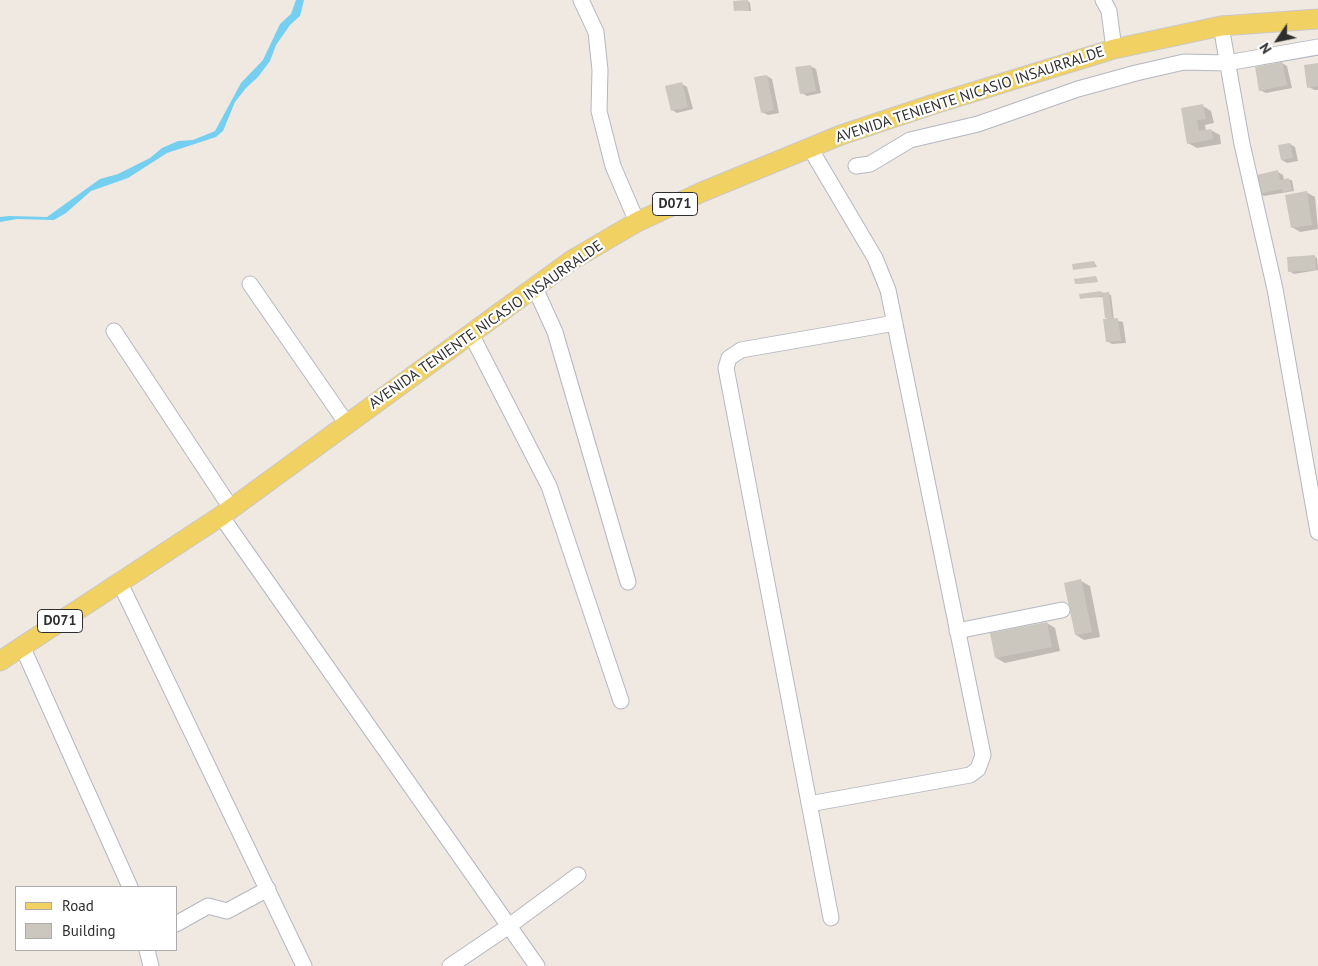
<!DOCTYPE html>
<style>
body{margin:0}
#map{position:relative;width:1318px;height:966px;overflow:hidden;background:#efe9e1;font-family:"PT Sans",sans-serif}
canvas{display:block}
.legend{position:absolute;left:15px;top:886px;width:162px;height:65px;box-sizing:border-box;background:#fff;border:1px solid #ababab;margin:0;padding:6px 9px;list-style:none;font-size:15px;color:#2e2e2e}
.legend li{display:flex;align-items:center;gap:10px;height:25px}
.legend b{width:25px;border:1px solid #ababab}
.north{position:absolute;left:1253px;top:15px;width:50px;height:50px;-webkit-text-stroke:4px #fff;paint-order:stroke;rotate:236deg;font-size:14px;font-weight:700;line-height:20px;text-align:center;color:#2e2e2e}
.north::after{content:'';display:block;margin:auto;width:18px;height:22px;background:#2e2e2e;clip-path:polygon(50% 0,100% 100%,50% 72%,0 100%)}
</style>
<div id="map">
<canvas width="1318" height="966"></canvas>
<ul class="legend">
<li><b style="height:6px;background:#f2d163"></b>Road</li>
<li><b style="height:14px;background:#cbc7bf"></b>Building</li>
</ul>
<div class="north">N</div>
</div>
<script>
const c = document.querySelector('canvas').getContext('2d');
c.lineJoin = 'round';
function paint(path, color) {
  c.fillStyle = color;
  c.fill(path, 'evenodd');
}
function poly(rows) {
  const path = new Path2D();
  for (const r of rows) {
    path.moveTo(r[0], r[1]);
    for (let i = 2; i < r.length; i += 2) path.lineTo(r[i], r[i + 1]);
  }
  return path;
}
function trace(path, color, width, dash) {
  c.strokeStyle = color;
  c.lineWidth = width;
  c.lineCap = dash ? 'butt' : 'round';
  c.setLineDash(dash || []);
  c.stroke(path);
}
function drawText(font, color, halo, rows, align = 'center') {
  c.font = font + ' "PT Sans",sans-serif';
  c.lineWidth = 4.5;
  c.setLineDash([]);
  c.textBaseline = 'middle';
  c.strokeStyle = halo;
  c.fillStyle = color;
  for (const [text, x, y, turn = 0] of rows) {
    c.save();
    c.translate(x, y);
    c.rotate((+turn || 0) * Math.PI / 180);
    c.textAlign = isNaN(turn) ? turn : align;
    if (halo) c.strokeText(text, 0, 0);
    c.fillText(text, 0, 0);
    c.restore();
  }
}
paint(poly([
 [296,0,304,0,300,16,290,25,276,45,270,61,258,77,246,88,235,102,223,131,216,137,167,153,128,178,91,191,66,213,54,220,17,219,0,222,0,217,9,216,47,217,100,179,118,174,150,158,162,148,178,141,193,140,215,131,241,83,263,60,280,24,291,14]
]), '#75cff0');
paint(poly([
 [748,1,750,3,751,11,735,10],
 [1282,63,1287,66,1292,88,1266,93,1260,90],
 [1318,64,1318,90,1314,90,1309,87],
 [810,66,816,69,821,93,807,96,802,93],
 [767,76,772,79,779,113,768,115,762,112],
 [682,84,687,87,693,109,677,113,672,110],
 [1203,106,1211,111,1214,123,1205,125,1206,131,1211,130,1220,135,1221,144,1197,148,1188,143,1182,109],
 [1290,144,1295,147,1298,161,1287,163,1282,160],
 [1278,172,1283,175,1284,180,1292,180,1294,191,1264,196,1259,193],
 [1306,192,1315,197,1318,229,1300,232,1292,227],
 [1315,257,1317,258,1318,270,1294,274,1289,271],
 [1094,262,1097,267,1074,269],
 [1096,277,1098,282,1076,284],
 [1101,292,1111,295,1114,320,1123,322,1126,343,1112,344,1107,341,1111,320,1106,318,1104,297,1081,298],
 [1081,581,1090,586,1100,637,1084,640,1076,635],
 [1047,623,1055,628,1060,651,1005,663,996,658]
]), '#0003');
paint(poly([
 [748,0,749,10,734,11,733,1],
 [1282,62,1287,85,1259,91,1255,67],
 [1318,63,1318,86,1307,88,1304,65],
 [811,65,816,91,800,94,795,67],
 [767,75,774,110,761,113,754,77],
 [682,82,688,107,671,111,665,86],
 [1203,104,1206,119,1197,120,1199,131,1211,129,1213,139,1187,144,1181,108],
 [1290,143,1293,158,1281,160,1278,145],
 [1278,170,1280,180,1289,178,1292,190,1283,192,1282,189,1258,194,1253,176],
 [1307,191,1312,225,1291,228,1285,195],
 [1315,255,1316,270,1288,272,1287,257],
 [1094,261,1095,267,1073,270,1072,264],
 [1096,276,1097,282,1075,284,1074,279],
 [1101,291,1102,296,1080,299,1079,294],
 [1109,292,1112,318,1105,318,1102,293],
 [1118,318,1121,341,1106,342,1103,319],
 [1081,579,1092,632,1075,635,1064,583],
 [1047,622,1052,647,995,658,990,633]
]), '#cbc7bf');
const minor = poly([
 [581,0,596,32,600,70,599,111,613,166,637,222],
 [1103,0,1109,11,1114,49],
 [1221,26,1242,144,1275,289,1318,532],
 [856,166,870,164,910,140,978,124,1078,89,1136,73,1184,62,1227,63,1318,47],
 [250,284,347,424],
 [535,288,555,332,628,582],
 [114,331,231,508],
 [471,334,549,486,621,701],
 [221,516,537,966],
 [119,581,304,966],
 [957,631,1062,610],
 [22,646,130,887],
 [809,804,970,775,978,769,983,755,888,290,875,258,810,148],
 [831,918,726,368,729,358,741,350,895,323],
 [176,924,208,906,227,911,268,889],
 [147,950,151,966],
 [450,966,509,926,578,875]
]);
const major = poly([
 [0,661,221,516,572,260,637,222,702,192,841,135,934,104,1114,49,1221,26,1318,19]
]);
trace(minor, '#b4b7c1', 17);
trace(major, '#c9c9c9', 21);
trace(minor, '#fff', 15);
trace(major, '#f2d163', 19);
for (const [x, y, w] of [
 [675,204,45],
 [60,621,45]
]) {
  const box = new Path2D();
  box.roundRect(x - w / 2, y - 11.5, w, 23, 4);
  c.fillStyle = '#fff';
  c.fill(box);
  trace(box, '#2e2e2e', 1);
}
drawText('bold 14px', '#2e2e2e', null, [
 ["D071",675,204],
 ["D071",60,621]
]);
drawText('15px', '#2e2e2e', '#fff', [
 ["AVENIDA TENIENTE NICASIO INSAURRALDE",970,95,-18],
 ["AVENIDA TENIENTE NICASIO INSAURRALDE",486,325,-35]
]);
</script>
